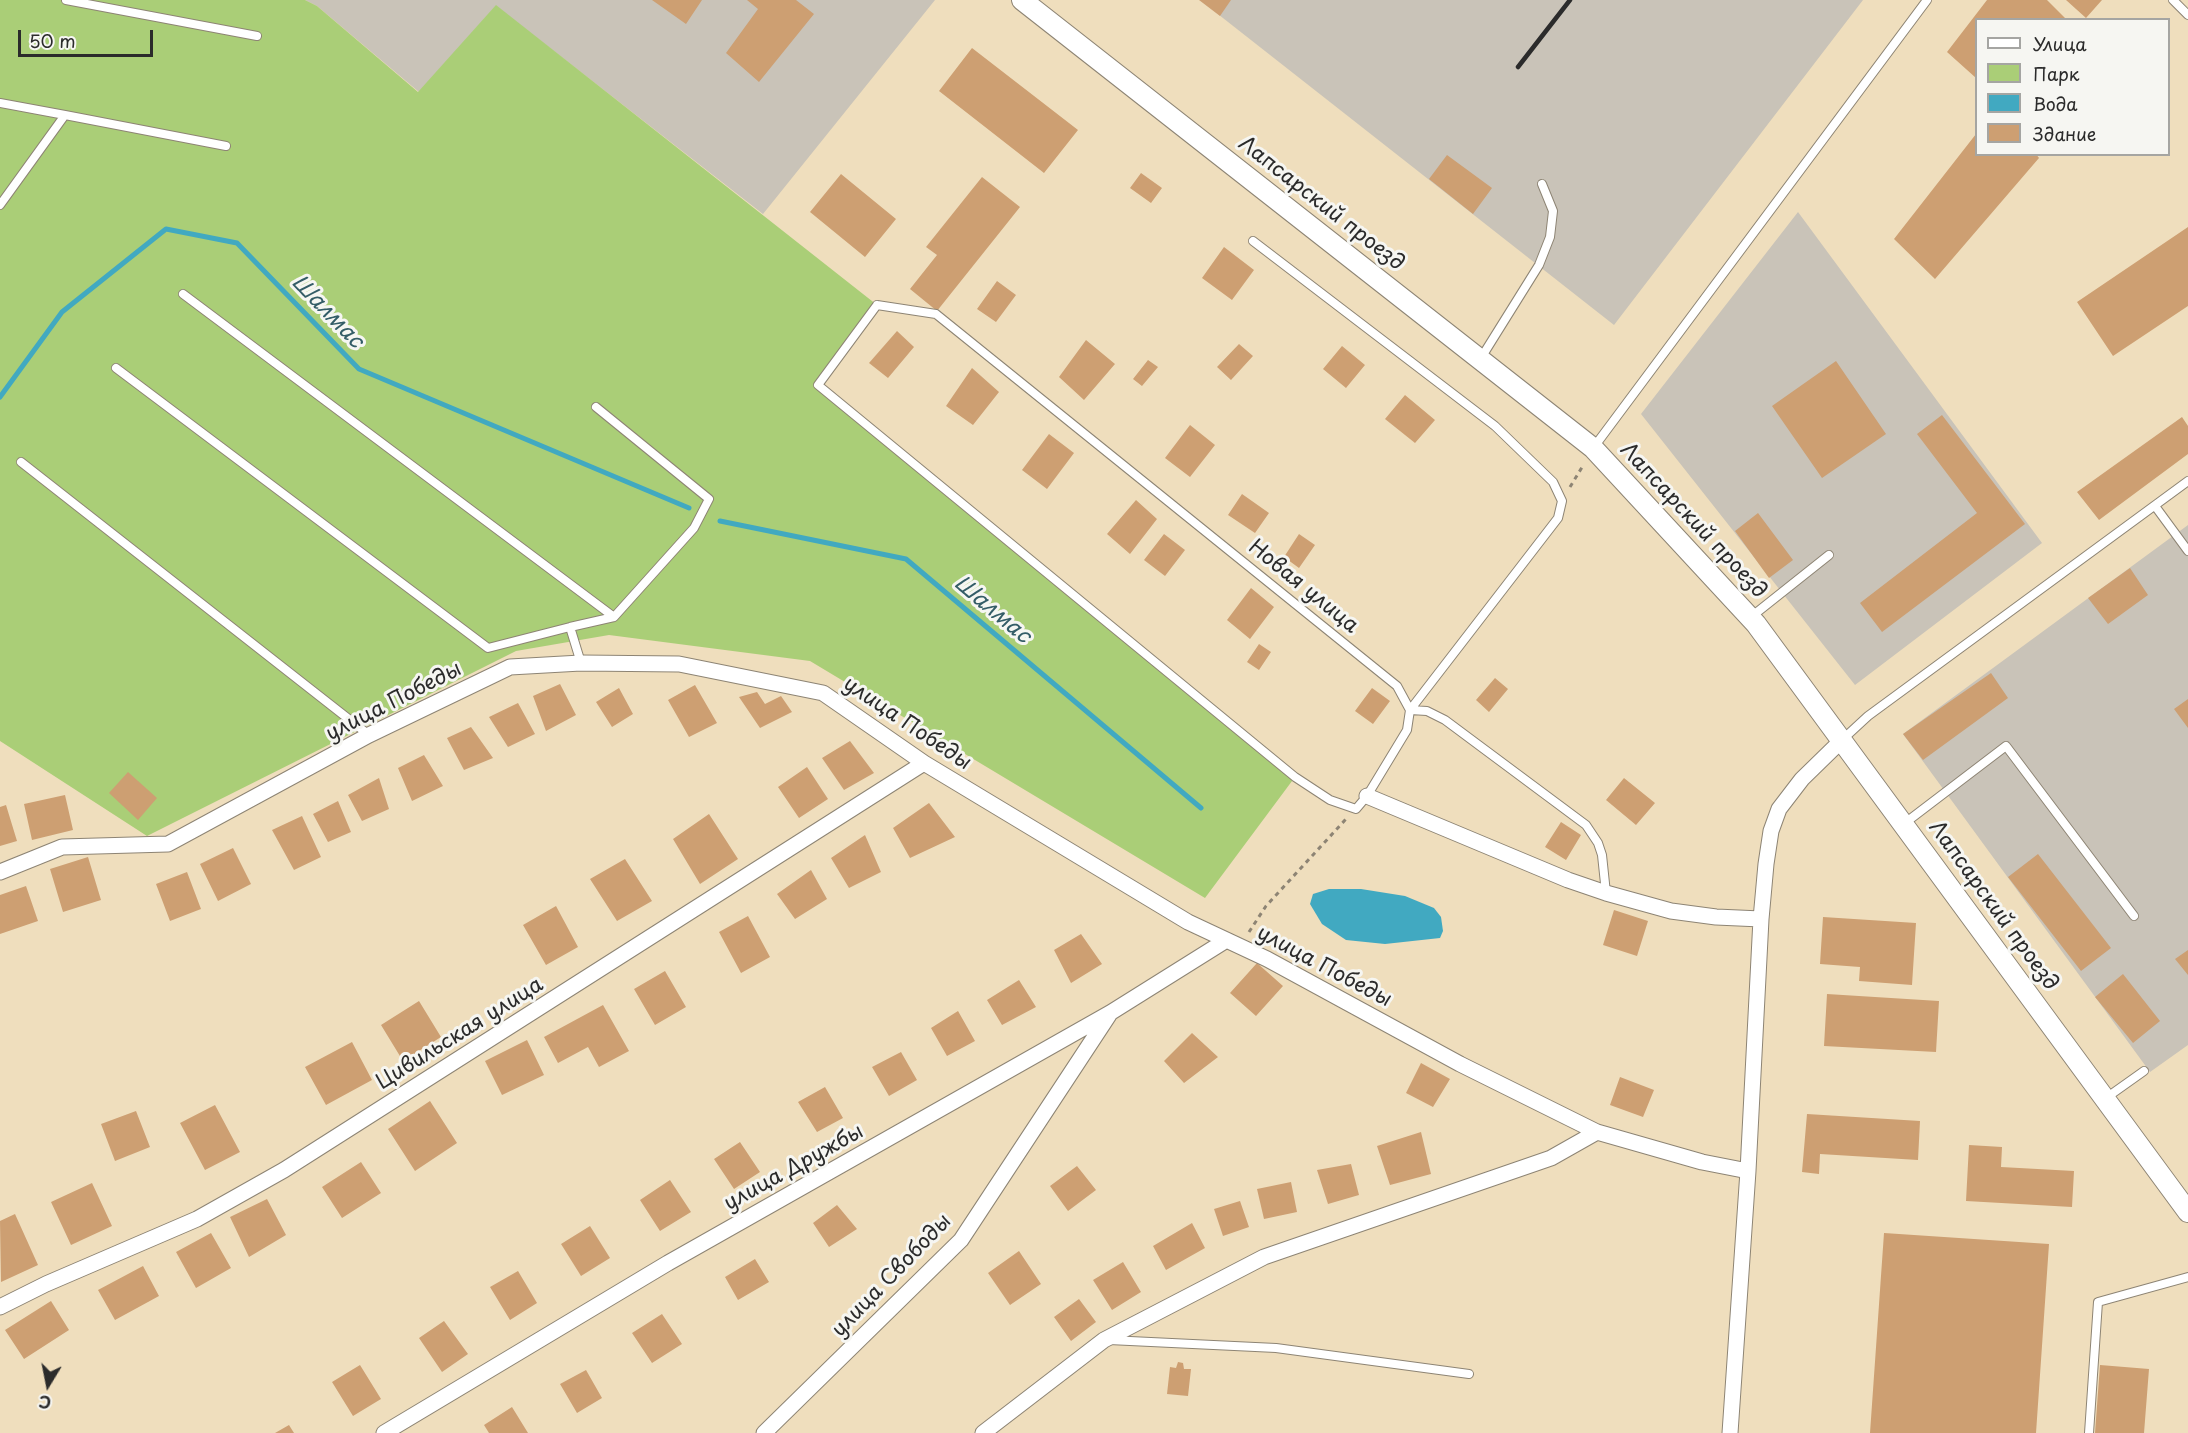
<!DOCTYPE html>
<meta charset="utf-8">
<style>
body{margin:0}
#map{position:relative;width:2188px;height:1433px;overflow:hidden;background:#efdebd;font-family:"Playpen Sans",sans-serif}
canvas{display:block}
.legend{position:absolute;left:1975px;top:18px;width:195px;height:138px;box-sizing:border-box;background:#f6f6f2;border:2px solid #a5a5a2;margin:0;padding:8px 10px;list-style:none;font-size:18px;color:#2b2b2b}
.legend li{display:flex;align-items:center;gap:12px;height:30px}
.legend b{width:30px;border:2px solid #a5a5a2}
.north{position:absolute;left:18px;top:1355px;width:60px;height:60px;-webkit-text-stroke:4px #f6f6f2;paint-order:stroke;rotate:190deg;font-size:16px;font-weight:700;line-height:24px;text-align:center;color:#2b2b2b}
.north::after{content:'';display:block;margin:auto;width:21px;height:27px;background:#2b2b2b;clip-path:polygon(50% 0,100% 100%,50% 72%,0 100%)}
.scale{position:absolute;left:18px;top:30px;width:135px;height:27px;box-sizing:border-box;border:3px solid #2b2b2b;border-top:0;padding-left:8px;font-size:18px;line-height:21px;white-space:nowrap;color:#2b2b2b;-webkit-text-stroke:4px #f6f6f2;paint-order:stroke}
</style>
<div id="map">
<canvas width="2188" height="1433"></canvas>
<ul class="legend">
<li><b style="height:8px;background:#fff"></b>Улица</li>
<li><b style="height:16px;background:#aace77"></b>Парк</li>
<li><b style="height:16px;background:#41a9c1"></b>Вода</li>
<li><b style="height:16px;background:#cd9f72"></b>Здание</li>
</ul>
<div class="north">С</div>
<div class="scale">50 m</div>
</div>
<script>
const c = document.querySelector('canvas').getContext('2d');
c.lineJoin = 'round';
function paint(path, color) {
  c.fillStyle = color;
  c.fill(path, 'evenodd');
}
function poly(rows) {
  const path = new Path2D();
  for (const r of rows) {
    path.moveTo(r[0], r[1]);
    for (let i = 2; i < r.length; i += 2) path.lineTo(r[i], r[i + 1]);
  }
  return path;
}
function trace(path, color, width, dash) {
  c.strokeStyle = color;
  c.lineWidth = width;
  c.lineCap = dash ? 'butt' : 'round';
  c.setLineDash(dash || []);
  c.stroke(path);
}
function drawText(font, color, halo, rows, align = 'center') {
  c.font = font + ' "Playpen Sans",sans-serif';
  c.lineWidth = 6;
  c.setLineDash([]);
  c.textBaseline = 'middle';
  c.strokeStyle = halo;
  c.fillStyle = color;
  for (const [text, x, y, turn = 0] of rows) {
    c.save();
    c.translate(x, y);
    c.rotate((+turn || 0) * Math.PI / 180);
    c.textAlign = isNaN(turn) ? turn : align;
    if (halo) c.strokeText(text, 0, 0);
    c.fillText(text, 0, 0);
    c.restore();
  }
}
paint(poly([
 [305,0,935,0,763,214,496,6,419,92,317,6],
 [1200,0,1863,0,1614,325],
 [1798,212,2042,543,1855,685,1641,414],
 [2188,525,2188,1045,2150,1072,1903,734]
]), '#c9c3b8');
paint(poly([
 [0,0,305,0,317,6,418,92,496,5,877,305,818,384,1295,777,1205,898,810,661,609,635,516,651,147,836,0,741]
]), '#aace77');
paint(poly([
 [1329,889,1361,889,1405,896,1434,908,1441,917,1443,931,1440,938,1385,944,1346,940,1322,924,1310,904,1313,894]
]), '#41a9c1');
trace(poly([
 [0,397,62,312,166,229,237,243,359,369,689,508],
 [720,521,906,559,1201,808]
]), '#41a9c1', 5);
paint(poly([
 [652,0,702,0,686,24],
 [747,0,796,0,814,14,759,82,726,53,758,9],
 [1199,0,1231,0,1220,16],
 [1987,0,2047,0,2067,20,1976,20,1976,78,1947,52],
 [2066,0,2102,0,2086,18],
 [972,48,1078,130,1044,173,939,91],
 [1976,134,1976,154,2036,154,2039,158,1935,279,1894,239],
 [1447,155,1492,188,1473,214,1429,179],
 [1141,173,1162,188,1151,203,1130,188],
 [841,174,896,219,865,257,810,212],
 [982,177,1020,207,937,311,910,289,937,255,926,247],
 [2188,227,2188,306,2113,356,2077,302],
 [1224,247,1254,270,1232,300,1202,278],
 [997,281,1016,295,996,322,977,309],
 [897,331,914,347,888,378,869,363],
 [1086,340,1115,364,1084,400,1059,377],
 [1239,344,1253,356,1231,380,1217,367],
 [1342,346,1365,365,1346,388,1323,369],
 [1148,360,1158,367,1142,386,1133,379],
 [1836,361,1886,434,1822,478,1772,406],
 [972,368,999,392,973,425,946,406],
 [1405,395,1435,420,1415,443,1385,419],
 [1942,415,2025,524,1882,632,1860,603,1977,513,1917,434],
 [2182,417,2188,426,2188,454,2099,520,2077,492],
 [1190,425,1215,445,1190,477,1165,458],
 [1049,434,1074,453,1047,489,1022,470],
 [1242,494,1269,513,1255,533,1228,515],
 [1136,500,1157,519,1130,554,1107,534],
 [1758,513,1793,560,1769,578,1735,531],
 [1164,534,1185,550,1165,576,1144,560],
 [1299,534,1315,545,1299,568,1284,557],
 [2130,568,2148,595,2108,624,2088,598],
 [1251,588,1274,607,1250,639,1227,620],
 [1259,644,1271,652,1259,670,1247,662],
 [1991,673,2008,698,1923,760,1903,734],
 [1495,678,1508,689,1489,712,1476,700],
 [560,684,576,715,546,731,533,696],
 [695,685,717,723,689,737,668,700],
 [619,688,633,714,612,727,596,702],
 [1372,688,1390,701,1373,724,1355,711],
 [757,692,765,704,781,696,792,712,760,728,739,697],
 [2188,699,2188,728,2174,709],
 [518,703,535,734,508,747,489,717],
 [471,727,493,758,464,770,447,738],
 [850,741,874,773,844,790,822,758],
 [424,755,443,786,412,801,398,768],
 [807,767,828,799,799,818,778,787],
 [128,772,157,798,138,820,109,793],
 [379,778,389,809,362,821,348,795],
 [1624,778,1655,803,1636,825,1606,800],
 [65,795,73,830,32,840,24,804],
 [338,801,351,832,328,842,313,814],
 [929,803,955,837,910,858,893,828],
 [6,805,17,841,0,846,0,807],
 [709,814,738,859,700,884,673,839],
 [302,816,321,857,294,870,272,830],
 [1561,822,1581,835,1566,860,1545,847],
 [865,835,881,872,849,888,831,858],
 [233,848,251,884,218,901,200,864],
 [2038,854,2111,948,2081,971,2008,877],
 [88,857,101,900,63,912,50,869],
 [625,859,652,901,617,921,590,879],
 [811,870,827,899,795,919,777,894],
 [187,872,201,909,170,921,156,884],
 [26,886,38,921,0,934,0,895],
 [556,906,578,947,546,965,523,925],
 [1614,910,1648,921,1637,956,1603,945],
 [748,916,770,957,741,973,719,932],
 [1823,917,1916,923,1912,985,1859,981,1860,967,1820,964],
 [1081,934,1102,964,1071,983,1054,950],
 [2188,950,2188,975,2175,959],
 [1257,963,1283,986,1256,1016,1230,993],
 [665,971,686,1007,655,1025,634,989],
 [2123,974,2160,1021,2133,1043,2095,997],
 [1019,980,1036,1007,1002,1025,987,1000],
 [1827,994,1939,1001,1936,1052,1824,1046],
 [419,1001,441,1037,403,1061,381,1025],
 [603,1005,629,1051,599,1067,588,1047,558,1063,544,1037],
 [958,1011,975,1041,947,1056,931,1028],
 [1192,1033,1218,1057,1184,1083,1164,1061],
 [527,1040,544,1075,502,1095,485,1061],
 [352,1042,372,1080,326,1105,305,1067],
 [901,1052,917,1080,889,1096,872,1067],
 [1421,1063,1450,1079,1433,1107,1406,1093],
 [1620,1077,1654,1090,1643,1117,1610,1105],
 [825,1087,843,1118,817,1132,798,1102],
 [430,1101,457,1143,415,1171,388,1129],
 [215,1105,240,1152,205,1170,180,1123],
 [136,1111,150,1147,115,1161,101,1124],
 [1807,1114,1920,1121,1918,1160,1820,1154,1819,1174,1802,1172],
 [1421,1132,1431,1174,1390,1185,1377,1146],
 [740,1142,760,1172,734,1189,714,1159],
 [1969,1145,2002,1147,2001,1167,2074,1171,2072,1207,1966,1201],
 [361,1162,381,1193,342,1218,322,1187],
 [1351,1164,1359,1195,1328,1204,1317,1170],
 [1077,1166,1096,1190,1068,1211,1050,1186],
 [670,1180,691,1212,660,1231,640,1200],
 [1291,1182,1297,1212,1264,1219,1257,1189],
 [92,1183,112,1226,71,1245,51,1202],
 [267,1199,286,1235,249,1257,230,1217],
 [1240,1201,1249,1227,1223,1236,1214,1209],
 [837,1205,857,1229,829,1247,813,1223],
 [15,1214,38,1265,1,1282,0,1221],
 [1192,1223,1205,1248,1166,1270,1153,1246],
 [590,1226,610,1258,581,1276,561,1244],
 [211,1233,231,1268,196,1288,176,1252],
 [1884,1233,2049,1244,2036,1433,1870,1433],
 [1019,1251,1041,1284,1010,1305,988,1273],
 [755,1259,769,1282,738,1300,725,1277],
 [1123,1262,1141,1292,1112,1310,1093,1280],
 [143,1266,159,1296,115,1320,98,1290],
 [518,1271,537,1303,510,1320,490,1287],
 [1079,1299,1096,1322,1071,1341,1054,1317],
 [51,1301,69,1330,24,1359,5,1330],
 [662,1314,682,1344,652,1363,632,1333],
 [444,1321,468,1354,442,1372,419,1338],
 [1178,1362,1183,1363,1184,1369,1191,1369,1188,1396,1167,1394,1170,1367,1176,1368],
 [360,1365,381,1399,353,1416,332,1382],
 [2100,1365,2149,1369,2144,1433,2095,1433],
 [586,1370,602,1398,577,1413,560,1384],
 [512,1407,528,1433,489,1433,484,1425],
 [289,1425,294,1433,275,1433]
]), '#cd9f72');
const service = poly([
 [66,0,257,36],
 [2173,0,2188,15],
 [0,103,65,115,0,205],
 [65,115,226,146],
 [1253,241,1495,426,1553,482,1562,501,1558,518,1410,710],
 [183,294,614,617],
 [877,305,936,314,1397,686,1410,710,1407,730,1367,796,1356,809,1330,800,1295,777,818,385,877,305],
 [1481,358,1539,265,1550,237,1553,211,1542,184],
 [116,368,488,648,570,627],
 [1594,447,1927,0],
 [21,462,369,735],
 [2155,506,2188,551],
 [1751,617,1829,555],
 [581,663,570,627,614,617,694,528,709,499,596,407],
 [1410,710,1427,711,1445,720,1586,825,1598,843,1602,855,1606,893],
 [1842,740,1868,716,2188,481],
 [1905,823,2006,746,2134,916],
 [2106,1098,2144,1071],
 [1109,1340,1276,1348,1469,1374],
 [2089,1433,2098,1302,2188,1277]
]);
const minor = poly([
 [1367,796,1568,880,1606,893,1671,911,1716,917,1761,919],
 [0,872,62,847,168,844,369,735,510,667,581,663,679,664,823,693,924,763,1188,922,1267,959,1460,1064,1597,1132,1702,1162,1748,1171],
 [0,1307,46,1284,197,1219,284,1170,924,763],
 [384,1433,668,1263,1110,1013,1225,941],
 [764,1433,961,1240,1109,1015],
 [983,1433,1104,1340,1264,1257,1551,1158,1597,1132],
 [1730,1433,1748,1171,1761,919,1766,864,1771,831,1779,809,1802,779,1841,741]
]);
const tertiary = poly([
 [1022,0,1593,448,1756,624,2188,1212]
]);
trace(service, '#8d8474', 10);
trace(minor, '#8d8474', 17);
trace(tertiary, '#8d8474', 22);
trace(poly([
 [1570,487,1584,464],
 [1249,932,1266,906,1346,819]
]), '#8d8474', 3, [4.5, 4.5]);
trace(service, '#fff', 8);
trace(minor, '#fff', 15);
trace(tertiary, '#fff', 20);
trace(poly([
 [1518,67,1570,0]
]), '#2b2b2b', 4.5);
drawText('21px', '#2b2b2b', '#f6f6f2', [
 ["Лапсарский проезд",1321,204,38],
 ["Лапсарский проезд",1693,521,47],
 ["Новая улица",1303,587,39],
 ["улица Победы",394,702,-27],
 ["улица Победы",907,724,34],
 ["Лапсарский проезд",1993,906,54],
 ["улица Победы",1324,967,28],
 ["Цивильская улица",460,1034,-32],
 ["улица Дружбы",794,1168,-29],
 ["улица Свободы",892,1276,-46]
]);
drawText('italic 22px', '#345d67', '#f6f6f2', [
 ["Шалмас",327,312,46],
 ["Шалмас",992,610,40]
]);
</script>
